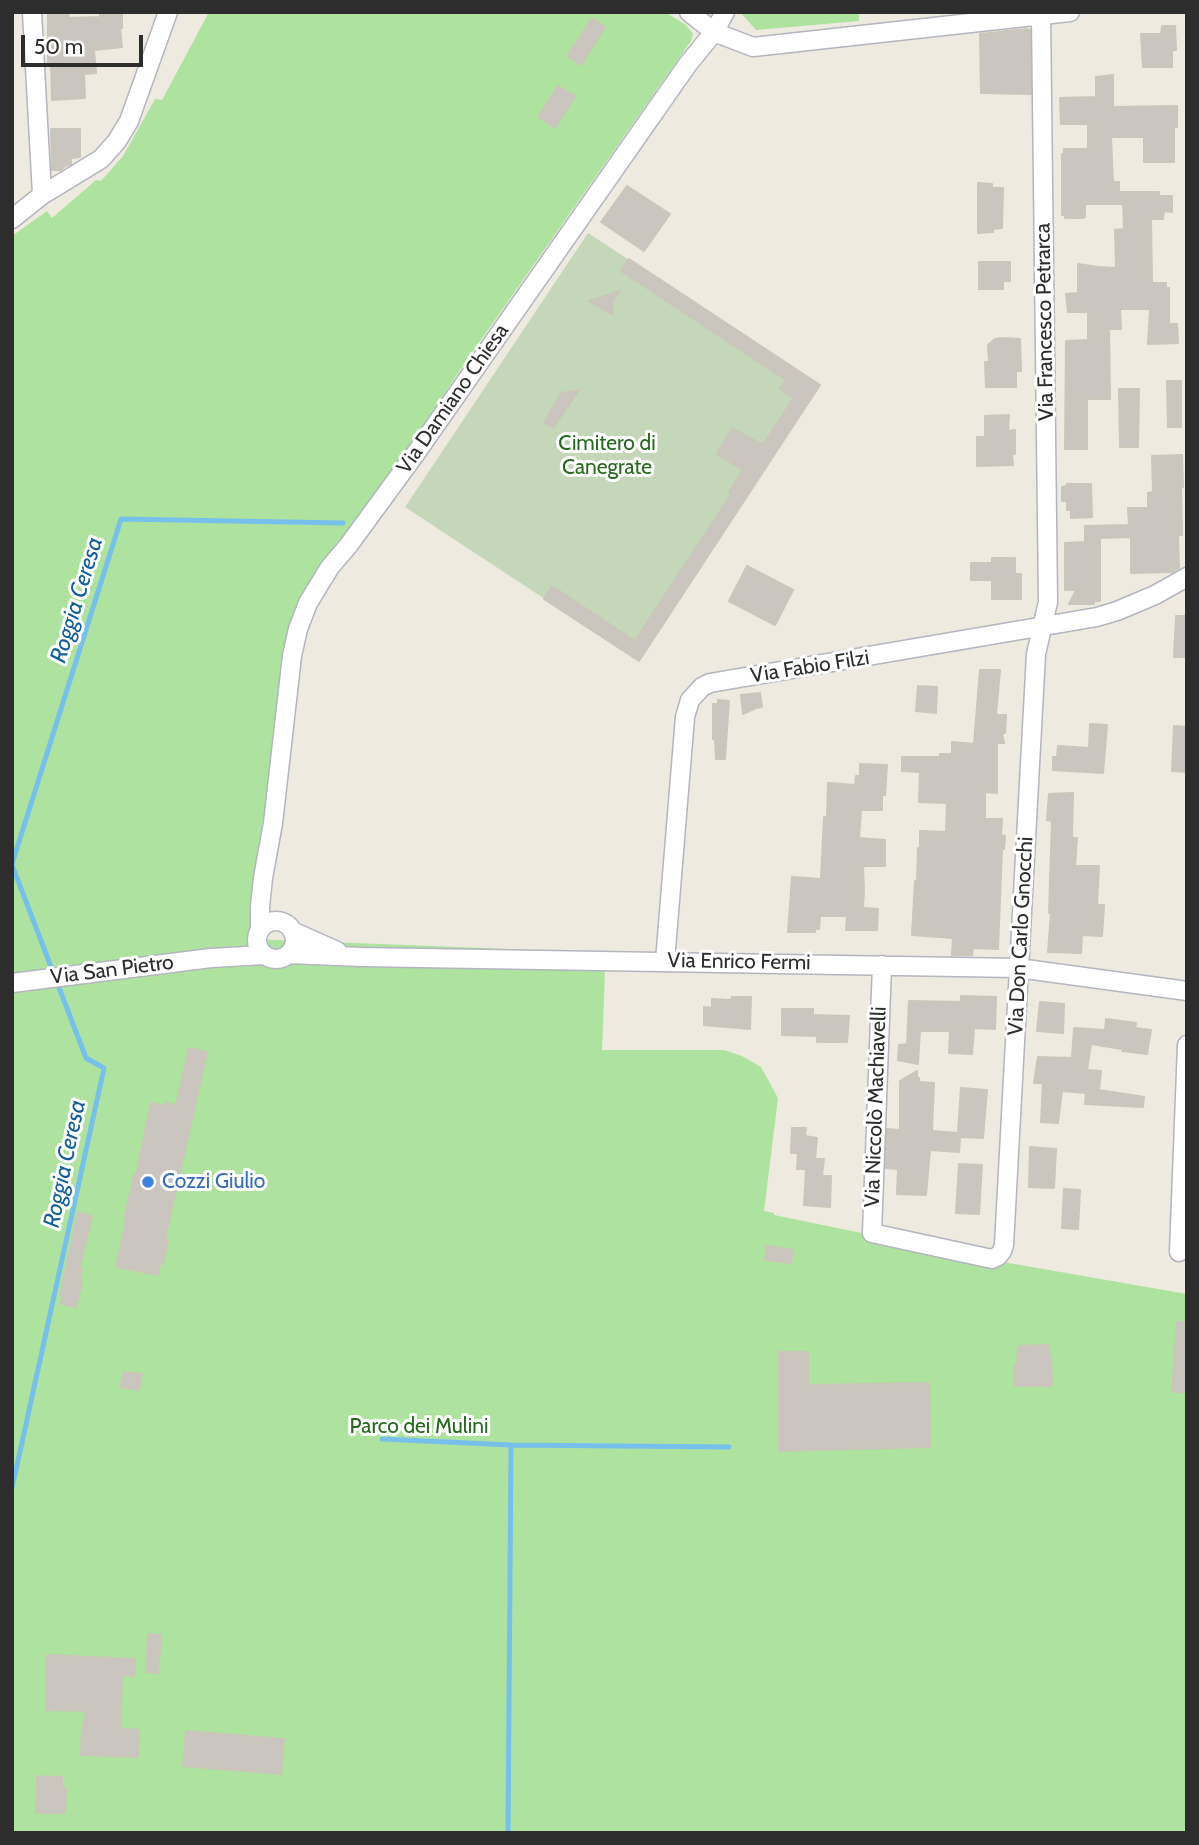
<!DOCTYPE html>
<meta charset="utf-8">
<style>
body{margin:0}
#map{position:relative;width:1199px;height:1845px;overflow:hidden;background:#eeeae0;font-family:Cabin,sans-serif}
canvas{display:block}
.frame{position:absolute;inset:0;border:14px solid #2d2d2d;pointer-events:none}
.scale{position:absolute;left:21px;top:35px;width:122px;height:32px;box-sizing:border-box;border:4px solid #2d2d2d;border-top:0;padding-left:9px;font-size:21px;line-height:24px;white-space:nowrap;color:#2d2d2d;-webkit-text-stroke:5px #fff;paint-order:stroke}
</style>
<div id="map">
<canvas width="1199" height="1845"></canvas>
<div class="frame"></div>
<div class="scale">50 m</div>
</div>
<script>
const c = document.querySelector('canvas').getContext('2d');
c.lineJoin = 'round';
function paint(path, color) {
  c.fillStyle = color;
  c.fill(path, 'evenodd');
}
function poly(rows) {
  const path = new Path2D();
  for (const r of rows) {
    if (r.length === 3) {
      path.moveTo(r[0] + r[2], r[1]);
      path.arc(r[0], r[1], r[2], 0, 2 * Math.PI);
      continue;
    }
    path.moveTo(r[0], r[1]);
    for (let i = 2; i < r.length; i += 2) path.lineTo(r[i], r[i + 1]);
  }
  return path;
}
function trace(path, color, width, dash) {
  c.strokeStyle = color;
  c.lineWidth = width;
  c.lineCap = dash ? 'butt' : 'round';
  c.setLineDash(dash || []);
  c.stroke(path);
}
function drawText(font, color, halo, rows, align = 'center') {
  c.font = font + ' Cabin,sans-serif';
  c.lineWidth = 6;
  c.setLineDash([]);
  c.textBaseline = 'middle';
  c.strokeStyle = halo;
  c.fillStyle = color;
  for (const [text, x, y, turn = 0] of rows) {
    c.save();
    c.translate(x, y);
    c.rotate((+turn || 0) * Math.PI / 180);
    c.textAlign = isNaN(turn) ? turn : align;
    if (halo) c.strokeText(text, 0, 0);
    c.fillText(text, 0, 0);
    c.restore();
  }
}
paint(poly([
 [209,12,665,12,686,25,693,34,691,41,471,354,352,531,313,577,303,593,295,612,251,939,588,952,587,971,605,971,602,1050,724,1050,742,1056,761,1067,778,1098,764,1211,774,1213,774,1215,1003,1262,1187,1294,1187,1833,12,1833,12,236,47,211,52,218,96,180,101,181,123,156,155,99,162,100],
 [740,12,859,12,859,21,756,30]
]), '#aee39f');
paint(poly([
 [588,233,820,385,639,661,405,507]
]), '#c4d7b8');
trace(poly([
 [12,864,121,519,343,523],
 [12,865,86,1058,104,1068,12,1488],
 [382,1439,511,1445,729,1447],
 [508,1833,511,1445]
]), '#77c0ec', 5);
const building = poly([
 [48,12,68,12,69,18,100,17,100,14,122,12,122,28,120,28,122,47,94,50,96,73,84,74,85,98,52,100,51,65,48,65,48,12],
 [592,18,605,27,581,65,567,56,592,18],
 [1162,26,1175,26,1176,50,1172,50,1172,67,1143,67,1141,34,1161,34,1162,26],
 [1026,29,1030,30,1031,94,981,93,980,34,1026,29],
 [1113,75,1113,107,1177,106,1177,127,1174,127,1174,162,1144,162,1144,137,1111,137,1113,182,1119,182,1119,192,1159,192,1159,196,1172,196,1172,212,1164,211,1163,219,1151,219,1152,283,1166,283,1166,288,1169,288,1169,324,1177,324,1178,343,1148,344,1150,309,1120,309,1121,329,1109,329,1110,399,1087,399,1087,449,1065,449,1066,341,1088,340,1088,312,1068,312,1066,294,1078,293,1078,264,1098,267,1116,268,1115,230,1124,229,1123,204,1085,204,1085,217,1083,218,1065,218,1065,215,1062,215,1062,154,1064,154,1064,149,1088,149,1088,124,1061,124,1060,98,1096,97,1096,77,1113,75],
 [558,86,575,96,555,128,538,117,558,86],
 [51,129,80,129,80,157,71,158,71,164,65,166,61,170,52,170,51,129],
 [978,183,992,184,992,188,1003,188,1002,228,993,229,993,232,978,233,978,183],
 [627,186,670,214,644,251,601,222,627,186],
 [629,259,820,385,639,661,544,599,552,586,635,641,732,493,729,492,743,470,717,454,724,442,733,429,763,445,794,398,780,389,786,380,621,271,629,259],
 [979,262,1010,262,1010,281,1003,281,1003,289,979,289,979,262],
 [620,291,612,302,613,315,589,301,620,291],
 [1004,338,1020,339,1021,371,1016,371,1016,387,986,387,985,362,989,362,988,345,995,339,1004,338],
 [1167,381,1181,381,1181,427,1168,427,1167,381],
 [1119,389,1139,389,1138,447,1120,447,1119,389],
 [579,390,553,428,544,422,562,393,579,390],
 [1009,415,1008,431,1015,430,1015,454,1012,454,1013,465,977,466,977,437,985,437,985,416,1009,415],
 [1182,455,1183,487,1181,487,1182,535,1178,535,1179,568,1172,572,1131,573,1131,537,1100,538,1100,601,1094,601,1094,604,1069,604,1076,590,1065,590,1065,543,1085,542,1085,526,1129,525,1128,508,1148,508,1148,493,1153,492,1152,456,1182,455],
 [1067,484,1091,484,1092,517,1071,518,1071,510,1067,510,1067,501,1062,501,1062,487,1067,486,1067,484],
 [992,558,1015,558,1015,574,1021,574,1021,599,992,599,992,580,971,580,971,563,992,563,992,558],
 [747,566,793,590,775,625,729,601,747,566],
 [1176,616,1187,616,1187,657,1174,657,1176,616],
 [980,670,1000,670,996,715,1006,715,1005,733,1002,733,1004,743,997,743,997,793,985,792,985,819,1002,819,1001,835,1005,836,1004,849,1002,849,998,949,973,948,972,955,952,955,953,938,912,935,915,881,917,882,918,848,920,848,920,831,946,832,947,803,919,802,920,772,902,771,902,757,940,757,940,754,952,754,952,742,974,744,980,670],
 [918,686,937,687,936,713,916,711,918,686],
 [760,693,762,707,756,708,743,714,741,695,760,693],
 [718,700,729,701,725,759,716,759,715,739,713,739,713,704,718,704,718,700],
 [1090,724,1107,725,1103,773,1053,770,1053,757,1057,757,1058,746,1089,748,1090,724],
 [1174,726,1187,727,1187,772,1172,771,1174,726],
 [860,764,887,765,885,795,882,795,882,810,861,810,859,838,885,840,885,866,863,866,864,891,863,906,864,908,878,909,877,930,846,930,847,916,820,916,819,929,815,928,815,932,788,932,792,877,821,879,824,817,827,817,828,783,855,785,856,776,860,776,860,764],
 [1073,793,1072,838,1077,838,1075,866,1099,866,1097,905,1104,905,1102,936,1082,935,1081,953,1048,952,1051,913,1049,913,1052,821,1047,820,1049,794,1073,793],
 [961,996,996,997,995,1029,974,1028,972,1054,949,1053,950,1031,920,1031,918,1064,898,1060,899,1045,907,1044,909,1001,961,1002,961,996],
 [732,997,751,997,750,1029,704,1025,704,1007,712,1008,712,999,731,1000,732,997],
 [1040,1002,1064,1004,1063,1033,1037,1031,1040,1002],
 [782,1009,813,1009,813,1015,849,1016,847,1042,817,1042,817,1036,782,1035,782,1009],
 [1106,1019,1136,1023,1135,1028,1151,1030,1147,1054,1122,1051,1122,1049,1091,1044,1087,1070,1101,1071,1099,1090,1144,1097,1143,1107,1085,1104,1086,1093,1062,1091,1058,1123,1041,1122,1043,1083,1034,1083,1038,1057,1072,1058,1074,1028,1105,1030,1106,1019],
 [189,1048,207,1052,165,1239,168,1240,163,1264,160,1263,158,1275,116,1267,126,1221,124,1220,134,1175,136,1176,151,1103,165,1106,166,1103,176,1105,189,1048],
 [917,1071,917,1078,919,1078,919,1082,934,1083,932,1131,958,1133,961,1088,987,1090,983,1138,960,1137,959,1152,930,1150,926,1195,897,1194,898,1169,886,1168,887,1129,900,1130,900,1081,917,1071],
 [792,1128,806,1128,805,1136,817,1138,815,1159,824,1159,822,1176,831,1176,830,1207,804,1205,806,1169,797,1169,798,1153,791,1153,792,1128],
 [1030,1147,1056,1149,1054,1188,1029,1187,1030,1147],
 [959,1164,982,1165,979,1214,956,1213,959,1164],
 [1064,1189,1080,1190,1078,1229,1062,1228,1064,1189],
 [78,1212,92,1216,79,1269,82,1269,79,1282,82,1282,76,1307,61,1304,63,1295,60,1295,78,1212],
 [767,1246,793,1250,791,1263,765,1260,767,1246],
 [1177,1322,1187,1322,1187,1392,1172,1392,1177,1322],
 [1048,1345,1049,1356,1051,1355,1052,1386,1015,1386,1015,1365,1017,1365,1018,1346,1048,1345],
 [779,1352,808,1352,808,1385,929,1383,930,1447,779,1451,779,1352],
 [124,1372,142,1374,139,1390,120,1387,124,1372],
 [148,1634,161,1635,158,1673,146,1672,148,1634],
 [47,1655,135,1659,134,1676,122,1675,120,1729,139,1730,138,1757,81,1755,82,1729,86,1711,46,1710,47,1655],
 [186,1731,284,1739,281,1774,183,1766,186,1731],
 [37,1776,62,1777,62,1788,66,1788,65,1813,36,1813,37,1776]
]);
paint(building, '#cac6bf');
trace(building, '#cac6b9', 2);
const minor = poly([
 [32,12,42,195],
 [689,12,714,32,753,47,1070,12],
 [12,219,42,195,101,159,117,141,129,121,168,12],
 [276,940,19],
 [260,929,260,907,263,878,273,823,292,656,298,629,308,603,330,567,348,546,416,453,688,64,714,32,725,12],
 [292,931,337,951],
 [289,954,361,957,1018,968,1187,991],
 [665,961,685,717,690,700,702,687,710,683,1097,617,1117,611,1155,595,1187,577],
 [882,965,872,1233,992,1259,998,1256,1002,1251,1004,1245,1036,654,1048,602,1041,15],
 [12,983,211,958,264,955],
 [1179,1252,1187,1045]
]);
trace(minor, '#b3b5c0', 21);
trace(minor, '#fff', 18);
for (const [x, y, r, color] of [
 [148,1182,7,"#3f7fe0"]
]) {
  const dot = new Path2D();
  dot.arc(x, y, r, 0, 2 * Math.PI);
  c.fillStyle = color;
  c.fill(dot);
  trace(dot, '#fff', 2.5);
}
drawText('21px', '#2d2d2d', '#fff', [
 ["Via Francesco Petrarca",1045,322,-91],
 ["Via Damiano Chiesa",453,399,-55],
 ["Via Fabio Filzi",810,667,-9],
 ["Via Don Carlo Gnocchi",1021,936,-87],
 ["Via Enrico Fermi",739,962,1],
 ["Via San Pietro",112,970,-7],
 ["Via Niccolò Machiavelli",876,1107,-88]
]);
drawText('21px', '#246a1d', '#fff', [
 ["Cimitero di",607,444],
 ["Canegrate",607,468],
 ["Parco dei Mulini",419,1427]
]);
drawText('21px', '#366cbe', '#fff', [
 ["Cozzi Giulio",162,1182]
], 'left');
drawText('italic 23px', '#115d9d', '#fff', [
 ["Roggia Ceresa",77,600,-73],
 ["Roggia Ceresa",65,1164,-78]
]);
</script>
